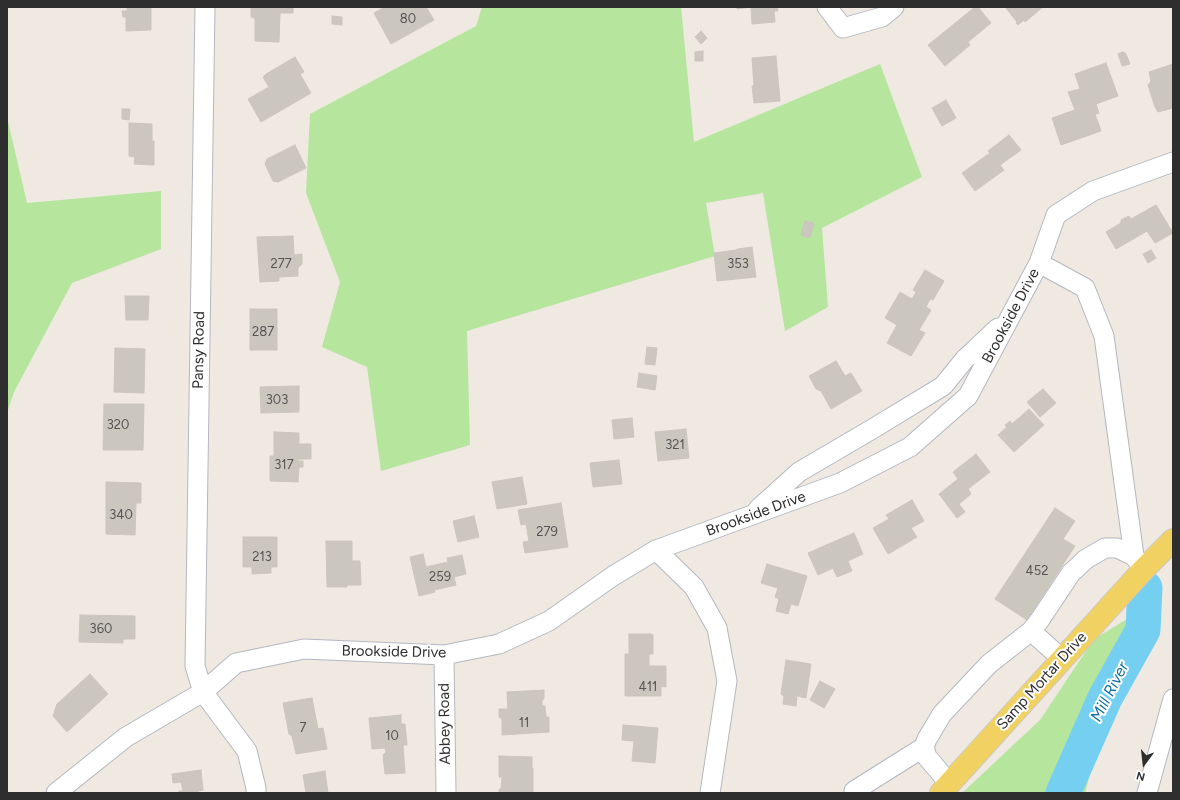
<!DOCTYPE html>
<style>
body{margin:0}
#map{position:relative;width:1180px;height:800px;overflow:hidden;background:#efe9e1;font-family:Figtree,sans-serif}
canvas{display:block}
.frame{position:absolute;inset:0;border:8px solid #2e2e2e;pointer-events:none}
.north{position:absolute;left:1124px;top:744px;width:40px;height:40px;-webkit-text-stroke:3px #fff;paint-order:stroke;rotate:195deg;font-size:11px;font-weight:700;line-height:16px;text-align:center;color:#2e2e2e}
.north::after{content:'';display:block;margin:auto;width:14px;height:18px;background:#2e2e2e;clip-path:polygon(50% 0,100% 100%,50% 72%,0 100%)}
</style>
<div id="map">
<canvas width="1180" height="800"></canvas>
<div class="frame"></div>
<div class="north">N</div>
</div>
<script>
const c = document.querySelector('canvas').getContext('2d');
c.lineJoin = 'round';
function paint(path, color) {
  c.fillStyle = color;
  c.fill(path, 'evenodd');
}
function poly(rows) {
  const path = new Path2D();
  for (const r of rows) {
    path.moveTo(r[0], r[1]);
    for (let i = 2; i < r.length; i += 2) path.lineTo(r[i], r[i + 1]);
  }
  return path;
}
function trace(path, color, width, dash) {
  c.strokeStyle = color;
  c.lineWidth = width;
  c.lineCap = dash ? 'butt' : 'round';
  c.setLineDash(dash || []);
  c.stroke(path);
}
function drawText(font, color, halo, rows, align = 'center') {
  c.font = font + ' Figtree,sans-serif';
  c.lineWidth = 4;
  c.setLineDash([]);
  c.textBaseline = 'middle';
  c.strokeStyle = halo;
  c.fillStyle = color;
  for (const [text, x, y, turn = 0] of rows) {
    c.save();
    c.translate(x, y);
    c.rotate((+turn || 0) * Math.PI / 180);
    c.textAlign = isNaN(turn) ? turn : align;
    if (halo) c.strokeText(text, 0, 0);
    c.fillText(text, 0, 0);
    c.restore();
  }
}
paint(poly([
 [482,7,681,7,694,142,880,64,922,177,822,228,828,307,785,331,763,193,706,203,715,256,467,331,470,445,381,471,367,367,322,347,340,282,306,193,310,114,476,26],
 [7,117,27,203,161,191,161,249,72,283,14,392,7,413],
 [1132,616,1085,793,962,793,1040,720,1094,639]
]), '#b6e59e');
trace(poly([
 [1063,793,1105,698,1143,630,1145,588]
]), '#75cff0', 35);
const building = poly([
 [127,7,151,7,151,30,126,31,126,17,123,17,122,11,127,11,127,7],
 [251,7,293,7,293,13,280,13,279,42,255,41,255,18,251,17,251,7],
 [385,7,426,7,434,20,391,44,374,13,385,7],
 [737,7,777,7,778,11,774,11,775,22,752,24,751,7,737,9,737,7],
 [975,7,978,7,991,23,968,42,970,45,945,66,928,45,975,7],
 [1005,7,1043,7,1025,22,1024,20,1018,25,1016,23,1017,22,1005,7],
 [332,16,342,17,342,25,332,24,332,16],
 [701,31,707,38,701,44,695,37,701,31],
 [703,51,703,61,695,61,695,52,703,51],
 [1123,52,1126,54,1130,64,1122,66,1118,54,1123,52],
 [776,56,780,101,754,103,752,86,754,86,752,58,776,56],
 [295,57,304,72,300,74,311,93,261,122,248,99,269,87,263,77,266,74,295,57],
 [1106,63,1118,96,1096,104,1099,113,1095,114,1101,131,1061,145,1052,118,1075,110,1068,92,1080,89,1075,74,1106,63],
 [1173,64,1173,108,1158,112,1155,107,1148,85,1151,81,1149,72,1173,64],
 [946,100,956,118,942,126,932,108,946,100],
 [122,109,130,109,129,120,122,119,122,109],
 [129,123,152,124,152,141,154,141,154,165,134,164,135,157,129,156,129,123],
 [1009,135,1021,150,1000,165,1004,170,975,191,962,173,990,153,988,151,1009,135],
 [295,145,306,168,278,182,273,181,265,164,267,159,295,145],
 [1156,205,1173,233,1155,243,1147,231,1116,249,1106,232,1121,223,1121,220,1129,216,1131,219,1156,205],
 [805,221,814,223,810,238,801,235,805,221],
 [293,236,294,255,302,254,302,264,298,268,298,276,279,277,279,281,260,282,257,237,293,236],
 [752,247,756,277,717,281,714,253,736,250,738,249,752,247],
 [1151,250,1156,258,1148,263,1143,254,1151,250],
 [925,270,944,281,933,300,930,299,926,307,931,310,919,330,925,333,911,356,887,343,897,325,885,318,900,292,912,299,916,292,913,290,925,270],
 [125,296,149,296,148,320,126,320,125,296],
 [250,309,277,309,277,350,250,350,250,309],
 [647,347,657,348,655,365,645,364,647,347],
 [115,348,145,349,144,393,114,392,115,348],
 [836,361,845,376,851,373,862,391,831,409,821,391,816,389,809,376,836,361],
 [639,373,657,376,655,390,637,387,639,373],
 [299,386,299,412,261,413,260,387,299,386],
 [1043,389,1056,403,1040,417,1027,402,1043,389],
 [104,404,144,404,143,450,103,450,104,404],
 [1029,409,1044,425,1014,452,998,435,1007,427,1005,425,1010,421,1012,424,1029,409],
 [632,418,634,437,614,439,612,420,632,418],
 [686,429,689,458,658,461,655,432,686,429],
 [274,432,299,433,299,444,311,444,311,459,298,459,298,461,303,461,303,467,299,467,298,482,270,481,270,456,274,456,274,432],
 [976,454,990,472,968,489,971,494,959,504,965,512,957,518,939,494,958,479,953,472,976,454],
 [619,460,622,484,593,487,590,463,619,460],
 [522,477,527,504,497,509,492,482,522,477],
 [106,482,141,483,141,503,136,503,135,535,106,534,106,482],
 [912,500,924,521,911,528,917,537,888,554,873,528,889,519,886,515,912,500],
 [561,503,568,547,525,553,523,542,529,541,526,524,521,525,518,510,561,503],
 [1055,508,1075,521,1063,539,1075,546,1027,620,995,599,1055,508],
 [474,516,479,537,458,542,453,521,474,516],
 [854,533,863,554,848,561,852,571,837,577,833,568,818,575,808,553,854,533],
 [243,537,277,537,277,567,271,567,271,573,252,574,252,567,243,567,243,537],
 [326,541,352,541,352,561,360,561,361,585,347,585,347,587,327,587,326,541],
 [423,554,426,567,448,562,447,558,462,555,466,574,454,577,456,585,434,590,435,592,419,596,410,557,423,554],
 [767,564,807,576,798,606,791,604,788,614,776,611,779,599,775,597,778,588,761,583,767,564],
 [80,615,135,616,135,639,123,639,123,643,79,642,80,615],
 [629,634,651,634,653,635,653,654,649,654,649,666,666,666,666,687,661,686,661,696,625,696,625,654,629,654,629,634],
 [786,660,811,664,806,698,797,696,796,706,783,704,784,696,781,694,786,660],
 [90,674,108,694,67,732,53,716,57,704,90,674],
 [820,681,835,689,824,708,810,700,820,681],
 [544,690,544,698,542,701,542,706,545,706,546,717,549,717,549,732,502,735,502,719,499,717,499,709,508,709,507,692,544,690],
 [312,698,318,729,323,728,327,749,296,754,292,736,289,734,283,703,312,698],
 [401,715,401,724,405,724,407,745,403,745,405,773,385,774,383,755,386,752,385,748,372,749,369,718,401,715],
 [623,725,658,728,655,763,632,761,634,741,622,740,623,725],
 [499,756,532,757,532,768,533,768,533,793,499,793,499,789,501,789,502,777,499,777,499,756],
 [201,770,203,790,198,791,198,793,179,793,179,791,183,791,181,782,173,783,172,774,201,770],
 [325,771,328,793,306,793,303,775,325,771]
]);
paint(building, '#cbc7bf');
trace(building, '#cbc5ba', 1);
const minor = poly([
 [205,7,195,666,203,692,247,751,256,788,256,793],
 [827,7,843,28,882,17,894,7],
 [1039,263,1085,288,1104,336,1134,556,1139,563],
 [758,509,799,472,874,428,943,386,965,359,998,328],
 [656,550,694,587,717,628,727,681,710,793],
 [1031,631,1062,659],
 [444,655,446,793],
 [949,783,927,757,924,747,927,739,942,714,989,664,1031,631,1039,621,1071,573,1086,559,1105,548,1117,548,1134,556],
 [854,791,924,747],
 [56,793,126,737,203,692,236,663,304,649,444,655,499,644,549,621,613,576,656,550,840,483,910,447,968,396,1039,263,1056,215,1093,191,1173,162],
 [1147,793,1173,699]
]);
const major = poly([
 [941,793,1144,569,1173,540]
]);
trace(minor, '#b4b7c1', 21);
trace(major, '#c9c9c9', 24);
trace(minor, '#fff', 19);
trace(major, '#f2d163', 22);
drawText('13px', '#555452', null, [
 ["80",408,19],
 ["277",281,264],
 ["353",738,264],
 ["287",263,332],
 ["303",277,400],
 ["320",118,425],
 ["321",675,445],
 ["317",284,465],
 ["340",121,515],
 ["279",547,532],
 ["213",262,557],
 ["452",1037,571],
 ["259",440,577],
 ["360",101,629],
 ["411",648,687],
 ["11",524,723],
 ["7",303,728],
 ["10",392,736]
]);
drawText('15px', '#2e2e2e', '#fff', [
 ["Brookside Drive",1011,316,-62],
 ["Pansy Road",199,350,-89],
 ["Brookside Drive",756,514,-20],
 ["Brookside Drive",394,652,1],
 ["Samp Mortar Drive",1042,681,-48],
 ["Abbey Road",445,724,-91]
]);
drawText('italic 16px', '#0d6fa3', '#fff', [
 ["Mill River",1110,692,-63]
]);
</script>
